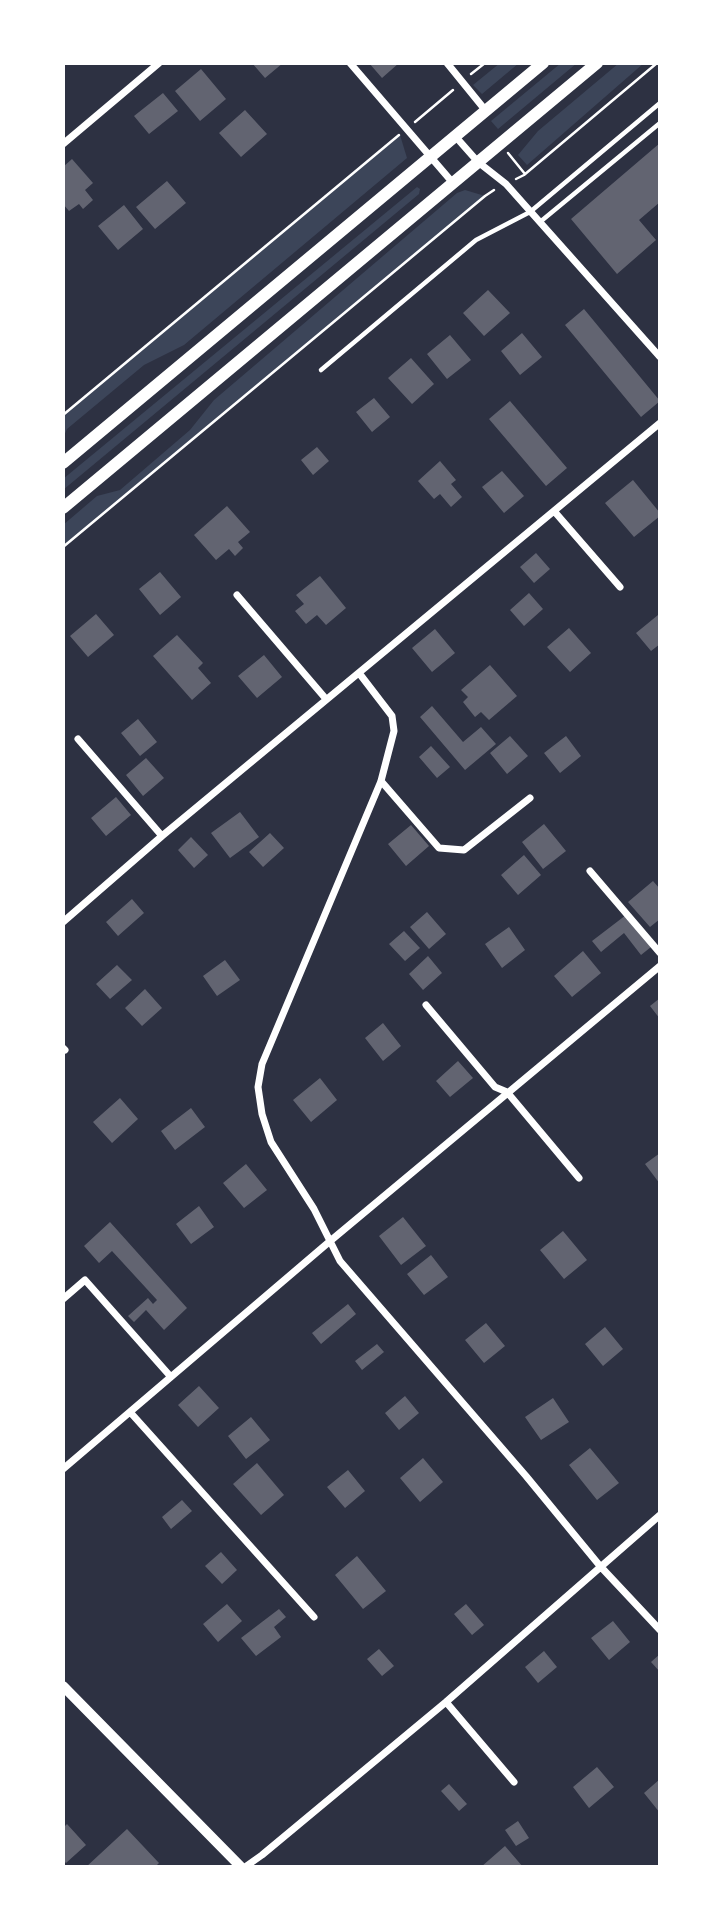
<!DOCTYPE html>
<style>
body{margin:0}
#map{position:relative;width:723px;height:1930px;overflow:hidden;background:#2d3142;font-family:Spectral,serif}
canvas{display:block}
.frame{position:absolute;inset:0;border:65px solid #fff;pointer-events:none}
</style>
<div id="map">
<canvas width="723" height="1930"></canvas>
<div class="frame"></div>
</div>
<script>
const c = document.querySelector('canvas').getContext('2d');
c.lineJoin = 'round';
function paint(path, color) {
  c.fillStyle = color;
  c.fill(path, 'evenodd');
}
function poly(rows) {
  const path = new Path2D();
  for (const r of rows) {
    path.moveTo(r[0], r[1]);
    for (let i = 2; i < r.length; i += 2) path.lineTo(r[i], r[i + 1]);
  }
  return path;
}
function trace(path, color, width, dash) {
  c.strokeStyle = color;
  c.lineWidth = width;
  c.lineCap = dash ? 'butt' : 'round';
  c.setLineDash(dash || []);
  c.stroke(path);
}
paint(poly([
 [500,63,519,63,482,94,473,85],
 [561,63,577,63,498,129,491,121],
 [619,63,644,63,527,165,518,155,538,131],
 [400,135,407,158,184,345,144,365,67,429,63,438,63,415],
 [417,187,420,189,419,194,63,490,63,479],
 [465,190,485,196,63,547,63,525,97,496,120,490,190,430,214,400,457,193]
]), '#3c4559');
paint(poly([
 [252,63,283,63,265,78],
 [369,63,399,63,382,78],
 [201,69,226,99,200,121,175,91],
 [163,93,178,111,149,134,134,116],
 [245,110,267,134,241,157,219,133],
 [660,143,660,202,639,220,656,240,617,274,571,219],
 [72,159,93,183,85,190,93,200,83,209,79,204,69,211,63,204,63,167],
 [167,181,186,203,155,229,136,207],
 [124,205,143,229,118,250,98,226],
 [488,290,510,313,484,336,463,313],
 [584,309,660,401,641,417,565,325],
 [522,333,542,357,520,375,501,351],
 [450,335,471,360,447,379,427,354],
 [411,358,434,384,412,404,388,378],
 [374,398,390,417,372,432,356,412],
 [510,401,567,468,546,486,489,419],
 [317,447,329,461,313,475,301,460],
 [440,461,456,480,451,484,462,497,451,507,440,494,434,499,418,481],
 [502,471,524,496,504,513,482,487],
 [633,480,660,513,660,516,634,537,605,503],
 [227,506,250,532,238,542,243,548,235,556,229,549,216,560,194,535],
 [536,553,550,569,534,583,520,567],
 [160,572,181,597,160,615,139,589],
 [320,576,346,608,326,625,317,615,306,624,295,611,304,604,296,595],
 [529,593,543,609,524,626,510,610],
 [96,614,114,635,88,657,70,636],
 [658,615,660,618,660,644,651,651,636,633],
 [569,628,591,653,570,672,547,647],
 [435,629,455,653,432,672,412,648],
 [177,635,203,663,198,668,211,683,192,700,153,656],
 [264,655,282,677,257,698,238,676],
 [490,665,517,696,489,720,481,712,475,717,463,702,468,697,461,690],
 [432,706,463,742,481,727,496,744,465,770,420,717],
 [138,719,157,742,140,756,121,733],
 [510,736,528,756,507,774,490,753],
 [566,736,581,756,560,773,544,753],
 [431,746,450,767,437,778,419,757],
 [146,758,164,778,143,796,126,775],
 [116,797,131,815,106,836,91,818],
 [240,812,259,837,230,858,211,833],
 [544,824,566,851,543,869,522,842],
 [411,825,429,846,406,866,388,844],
 [270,833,284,848,263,867,249,852],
 [191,837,208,855,194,868,178,850],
 [524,855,541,875,518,895,501,875],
 [653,881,660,889,660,919,650,927,628,902],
 [132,899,144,913,118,936,106,922],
 [427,912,446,934,429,949,410,927],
 [626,915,651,947,641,955,624,933,601,952,592,941],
 [509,927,525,950,502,968,485,944],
 [404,931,420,948,405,961,389,944],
 [583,951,601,973,572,997,554,976],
 [428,956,442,973,423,990,409,974],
 [225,960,240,980,217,996,203,976],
 [117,965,132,980,110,999,96,984],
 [145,989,162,1008,142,1026,125,1008],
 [660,998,660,1019,650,1006],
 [383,1023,401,1046,383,1061,365,1038],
 [458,1061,473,1078,450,1097,436,1081],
 [320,1078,337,1100,311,1122,293,1100],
 [120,1098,138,1119,112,1143,93,1122],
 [191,1108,205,1127,175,1150,161,1131],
 [660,1153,660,1184,645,1164],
 [246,1164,267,1190,244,1208,223,1183],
 [199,1206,214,1227,191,1244,176,1224],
 [403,1217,426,1246,401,1265,379,1236],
 [110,1222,187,1308,164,1330,146,1310,134,1322,128,1316,148,1298,153,1304,157,1300,112,1251,99,1263,84,1246],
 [563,1231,587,1260,564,1279,540,1250],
 [431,1255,448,1277,424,1295,407,1274],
 [348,1304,356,1314,321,1344,312,1333],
 [486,1323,505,1346,484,1363,465,1340],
 [605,1327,623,1349,603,1366,585,1344],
 [377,1344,384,1352,362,1370,355,1361],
 [199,1386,219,1408,198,1427,178,1405],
 [405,1396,419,1413,399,1430,385,1413],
 [553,1398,569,1422,541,1440,525,1417],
 [251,1417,270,1440,246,1459,228,1436],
 [590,1448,619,1483,597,1500,569,1465],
 [423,1458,443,1482,420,1502,400,1478],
 [257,1463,284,1495,261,1515,233,1484],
 [348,1470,365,1491,345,1508,327,1487],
 [182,1500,192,1511,171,1529,162,1517],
 [221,1552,237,1570,222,1584,205,1566],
 [357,1556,386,1591,363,1609,335,1575],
 [227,1604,242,1621,218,1642,203,1624],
 [466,1604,484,1625,472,1635,454,1614],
 [279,1609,286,1617,274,1627,281,1637,256,1656,241,1638],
 [613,1621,630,1642,609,1660,591,1638],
 [379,1649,394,1666,382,1676,367,1659],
 [544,1651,557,1667,538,1683,525,1667],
 [660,1654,660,1672,651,1662],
 [597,1767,614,1787,589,1808,573,1787],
 [660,1779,660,1813,644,1793],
 [449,1784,467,1804,459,1811,441,1791],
 [518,1821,529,1838,516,1846,505,1830],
 [67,1824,86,1845,66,1863,63,1860,63,1828],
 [127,1829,159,1863,155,1867,86,1867],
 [505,1846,523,1867,481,1867]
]), '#626471');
trace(poly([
 [471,74,485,63],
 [415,122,453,90],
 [508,153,525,174],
 [516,179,524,175,657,63],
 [63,415,399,135],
 [63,547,485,196,494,190]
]), '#fff', 2.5);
trace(poly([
 [540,222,660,123],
 [321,370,476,240,530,212,660,103]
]), '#fff', 4.5);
trace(poly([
 [350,63,453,183],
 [447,63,486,111],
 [455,136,478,162,506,184,660,357],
 [63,144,159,63],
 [554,511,620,587],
 [237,595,326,699],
 [359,673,392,716,394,731,381,781,262,1064,258,1087,262,1114,271,1142,314,1209,340,1261,526,1476,600,1566,660,1630],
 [78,739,162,836],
 [381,781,439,848,464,850,530,798],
 [590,871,660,953],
 [63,922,162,836,660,423],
 [426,1005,495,1087,507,1092,579,1178],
 [63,1048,65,1050],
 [63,1299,85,1280,171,1377],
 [130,1412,314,1617],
 [63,1469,329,1242,660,966],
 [446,1702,514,1782],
 [245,1867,262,1855,446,1702,660,1515]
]), '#fff', 7);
trace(poly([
 [63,1686,241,1867]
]), '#fff', 10);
trace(poly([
 [63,463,543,63],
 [63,508,597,63]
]), '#fff', 12);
</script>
